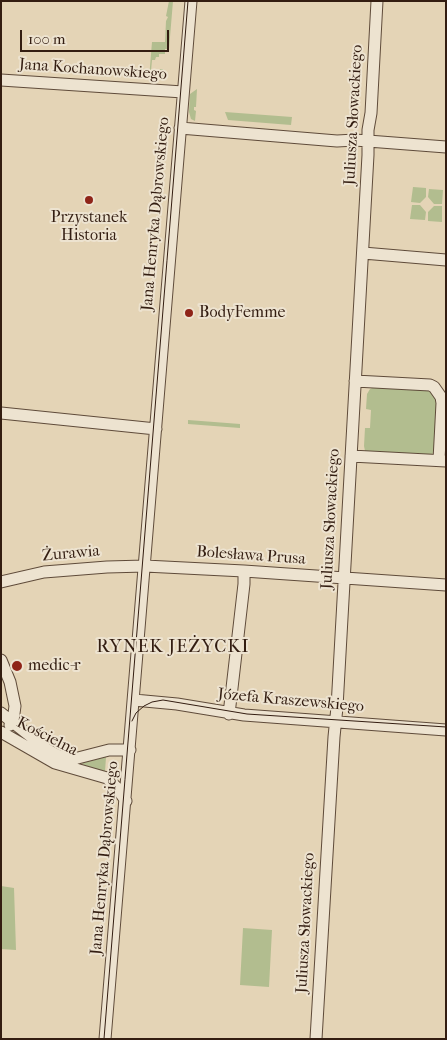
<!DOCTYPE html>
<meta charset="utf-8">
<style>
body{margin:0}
#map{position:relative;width:447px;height:1040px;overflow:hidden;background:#e4d4b6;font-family:"IM FELL French Canon",serif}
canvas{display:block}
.frame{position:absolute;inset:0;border:2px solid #331d11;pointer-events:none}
.scale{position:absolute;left:20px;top:30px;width:149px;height:22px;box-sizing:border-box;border:2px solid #331d11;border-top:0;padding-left:6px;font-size:15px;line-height:18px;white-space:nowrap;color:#331d11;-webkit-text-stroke:4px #ede3d0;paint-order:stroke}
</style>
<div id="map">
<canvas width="447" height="1040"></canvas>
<div class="frame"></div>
<div class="scale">100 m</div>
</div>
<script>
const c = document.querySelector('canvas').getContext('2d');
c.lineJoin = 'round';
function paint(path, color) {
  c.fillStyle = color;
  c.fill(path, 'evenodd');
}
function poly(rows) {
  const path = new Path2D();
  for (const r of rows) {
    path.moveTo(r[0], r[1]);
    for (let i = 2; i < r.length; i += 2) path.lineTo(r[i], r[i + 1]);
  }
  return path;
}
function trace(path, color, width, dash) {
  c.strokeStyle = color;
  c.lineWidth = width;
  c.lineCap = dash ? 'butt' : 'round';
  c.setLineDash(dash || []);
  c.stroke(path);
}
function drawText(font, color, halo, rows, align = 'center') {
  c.font = font + ' "IM FELL French Canon",serif';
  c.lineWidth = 4;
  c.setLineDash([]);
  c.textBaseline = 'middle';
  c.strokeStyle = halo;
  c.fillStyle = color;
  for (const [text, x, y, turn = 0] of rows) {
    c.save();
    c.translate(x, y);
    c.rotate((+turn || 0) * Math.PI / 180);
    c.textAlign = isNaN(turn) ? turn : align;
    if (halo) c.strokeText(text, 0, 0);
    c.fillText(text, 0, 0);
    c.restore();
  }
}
paint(poly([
 [169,1,173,1,169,49,165,49,165,54,159,54,159,57,156,57,155,60,152,60,151,71,159,72,160,69,163,69,167,79,149,79,152,42,165,42,166,21,168,17,166,16],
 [197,89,196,107,194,107,194,110,196,111,195,121,191,119,189,112,190,94],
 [225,112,292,117,291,125,228,120],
 [413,187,426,188,426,197,420,203,411,202],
 [429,189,443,190,442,204,434,204,428,197],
 [412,205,420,205,426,212,425,220,410,219],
 [434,206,442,206,442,222,428,221,428,212],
 [374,387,432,391,437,398,434,452,431,455,368,452,365,451,364,446,365,428,370,428,371,410,366,409,367,394,370,389],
 [188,420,240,424,240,428,188,424],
 [106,757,105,772,82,764,83,763],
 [1,886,14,888,16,950,1,949],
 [243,928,272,930,269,987,240,985]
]), '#b2bd8f');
const minor = poly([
 [1,80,183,92],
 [180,128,337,141,355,140,446,147],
 [363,253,446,260],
 [355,381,430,385,434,387,441,397,442,403,439,460],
 [1,413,156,429],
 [351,456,446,461],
 [1,582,44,572,107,567,145,566,244,571,446,585],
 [1,660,10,682,15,706,13,721,10,725],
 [134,700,177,704,244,715,446,730],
 [1,713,48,750,57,755,66,758,74,759,109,750,130,750],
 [229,714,244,584,244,571],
 [1,732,55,763,107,778,117,788,126,801],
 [105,1039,191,1],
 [316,1039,334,737,337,707,368,155,368,130,371,113,377,1]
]);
trace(minor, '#5f4b3a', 13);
trace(minor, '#ede3d0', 11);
trace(poly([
 [132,721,136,713,144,706,152,702,163,700,247,714,446,727],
 [104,1039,188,1]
]), '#331d11', 1);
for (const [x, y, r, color] of [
 [89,200,5,"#8f2418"],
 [189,313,5,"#8f2418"],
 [17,666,6,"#8f2418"]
]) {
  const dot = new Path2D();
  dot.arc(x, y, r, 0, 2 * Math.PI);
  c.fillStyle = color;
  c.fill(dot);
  trace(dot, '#ede3d0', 2);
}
drawText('16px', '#331d11', '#ede3d0', [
 ["Jana Kochanowskiego",93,70,4],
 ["Juliusza Słowackiego",354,115,-87],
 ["Jana Henryka Dąbrowskiego",156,214,-85],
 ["Juliusza Słowackiego",331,519,-87],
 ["Żurawia",71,554,-5],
 ["Bolesława Prusa",251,556,4],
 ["Józefa Kraszewskiego",291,701,5],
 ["Kościelna",47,737,27],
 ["Jana Henryka Dąbrowskiego",105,858,-85],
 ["Juliusza Słowackiego",306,923,-87]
]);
drawText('16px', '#331d11', '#ede3d0', [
 ["Przystanek",89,218,"center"],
 ["Historia",89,236,"center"],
 ["BodyFemme",199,313],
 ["medic-r",28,666]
], 'left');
c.letterSpacing = '1px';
drawText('18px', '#331d11', '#ede3d0', [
 ["RYNEK JEŻYCKI",173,648]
]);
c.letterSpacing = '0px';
</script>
